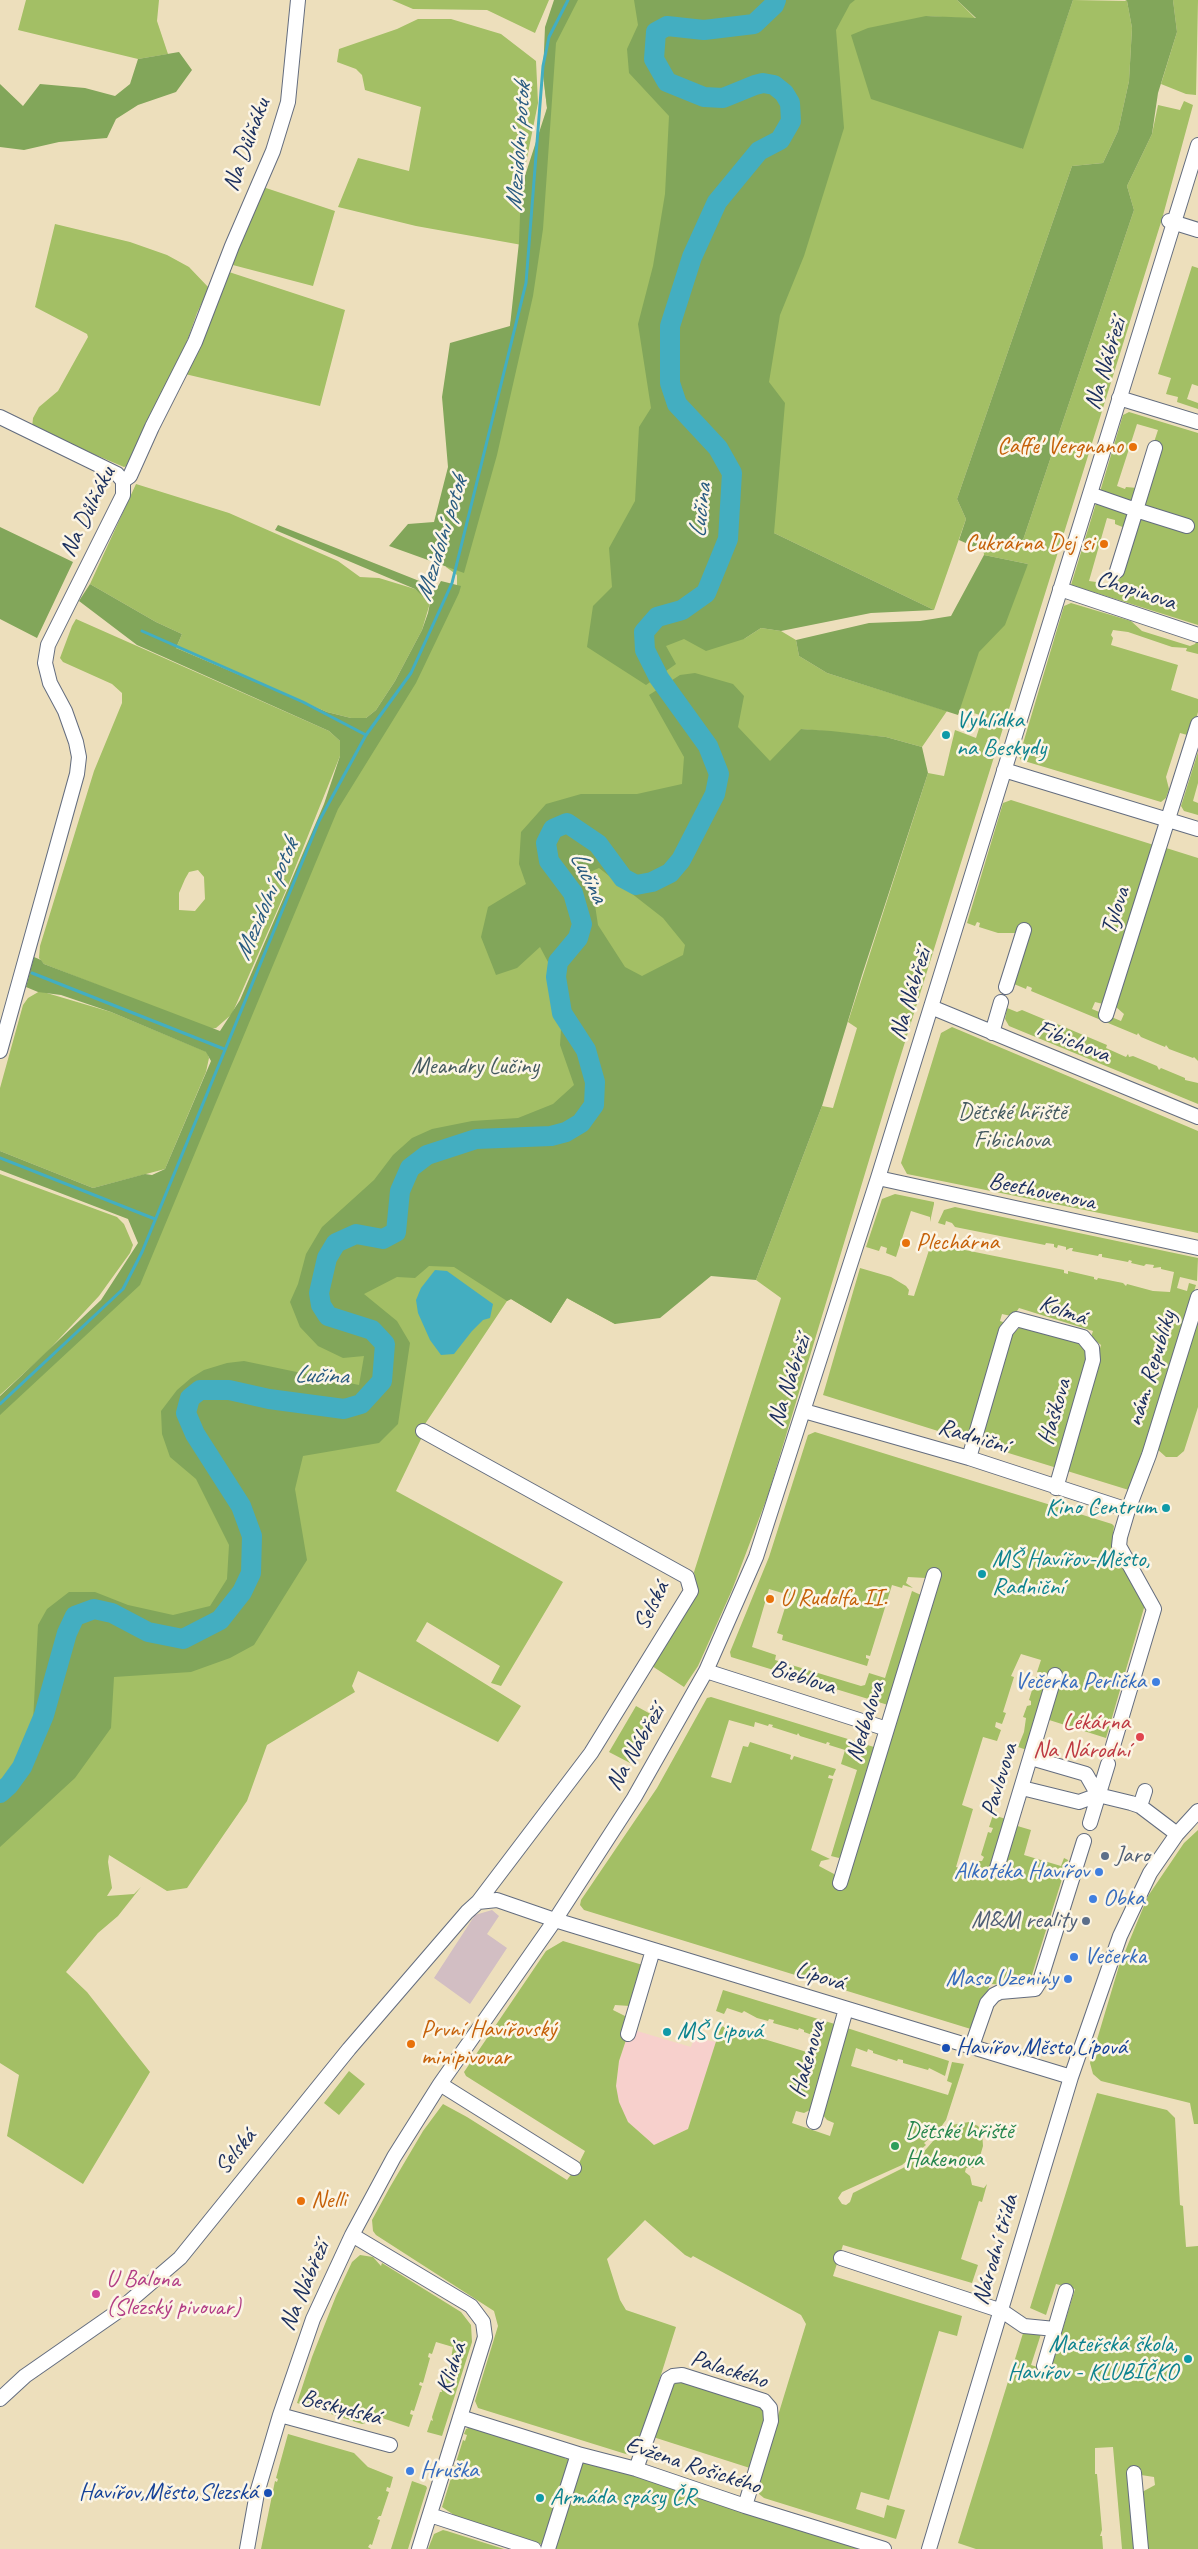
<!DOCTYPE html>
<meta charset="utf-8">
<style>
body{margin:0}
canvas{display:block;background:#eddfbc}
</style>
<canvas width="1198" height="2549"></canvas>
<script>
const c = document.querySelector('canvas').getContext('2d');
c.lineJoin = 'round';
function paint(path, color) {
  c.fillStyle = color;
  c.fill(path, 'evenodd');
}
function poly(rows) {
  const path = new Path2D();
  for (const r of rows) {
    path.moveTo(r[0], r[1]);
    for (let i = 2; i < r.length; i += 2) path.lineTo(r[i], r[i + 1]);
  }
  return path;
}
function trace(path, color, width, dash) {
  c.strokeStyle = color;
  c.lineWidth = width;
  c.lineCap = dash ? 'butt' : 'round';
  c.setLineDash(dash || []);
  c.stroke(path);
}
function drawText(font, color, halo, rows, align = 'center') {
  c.font = font + ' Caveat,sans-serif';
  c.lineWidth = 5;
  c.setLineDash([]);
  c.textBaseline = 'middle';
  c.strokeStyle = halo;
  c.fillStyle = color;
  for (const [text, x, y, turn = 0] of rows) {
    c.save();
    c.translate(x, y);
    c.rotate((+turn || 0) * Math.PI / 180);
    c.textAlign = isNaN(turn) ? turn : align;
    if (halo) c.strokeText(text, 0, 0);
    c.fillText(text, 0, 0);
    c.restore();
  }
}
paint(poly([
 [637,2031,691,2047,696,2033,703,2039,716,2042,688,2129,654,2145,628,2122,618,2102,616,2086,619,2061,628,2034]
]), '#f7d0cc');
paint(poly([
 [492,1910,499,1916,487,1934,507,1948,470,2004,434,1978,475,1915]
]), '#d2bec3');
paint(poly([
 [26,0,159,0,157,21,168,54,138,59,18,30],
 [392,0,549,0,535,33,487,10,413,9],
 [561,0,957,0,976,19,926,16,1022,149,1073,0,1127,1,1132,28,1129,81,1118,131,1103,163,1072,166,957,499,966,519,934,610,774,533,744,639,761,628,781,631,796,640,799,656,827,673,947,711,922,747,886,737,801,729,710,1237,615,1324,567,1298,551,1323,511,1299,507,1301,423,1427,422,1437,396,1491,563,1582,501,1686,491,1683,500,1666,427,1622,416,1641,521,1706,498,1742,358,1671,352,1686,355,1692,267,1745,247,1801,187,1888,167,1891,109,1855,108,1862,112,1888,107,1896,134,1894,141,1887,118,1916,98,1933,66,1972,87,1992,150,2072,83,2184,7,2136,19,2075,0,2063,0,1406,130,1285,330,808,457,587,457,575,446,567,480,454,486,441,526,248,547,108,543,74],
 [1173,0,1198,0,1196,95,1186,94,1161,84,1177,32],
 [418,19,451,19,501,34,536,61,538,103,521,188,522,245,416,226,338,207,358,158,409,171,421,107,365,90,362,75,356,69,337,62,339,49,397,29],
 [1184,101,1193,105,1162,219,895,1074,768,1495,732,1590,698,1666,684,1687,652,1666,697,1593,694,1572,781,1298,756,1280,822,1106,833,1108,857,1028,848,1022,928,773,944,776,955,730,976,738,983,716,955,707,973,651,1028,564,984,555,983,546,1022,543,1134,210,1127,186,1152,134,1158,105,1180,110],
 [263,187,335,211,313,286,229,264],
 [55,224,130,242,167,255,189,267,209,288,197,313,180,361,127,466,124,467,32,428,33,418,39,407,58,391,88,337,87,334,35,307],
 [1192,266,1198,268,1198,386,1192,384,1187,399,1198,403,1198,409,1177,402,1178,397,1166,394,1171,378,1158,374],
 [229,272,345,310,320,406,185,374],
 [1129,412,1198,433,1198,625,1071,585,1097,500,1126,513,1128,516,1125,528,1115,524,1115,520,1107,518,1089,581,1103,583,1102,586,1110,588,1113,577,1110,576,1158,430,1137,424,1117,486,1125,489,1126,487,1137,488,1132,503,1099,495,1123,415],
 [136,484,229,513,338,561,360,577,379,578,415,589,425,597,430,603,422,630,395,681,376,710,366,718,351,718,327,712,176,648,182,634,156,622,90,584],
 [1071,603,1131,621,1142,631,1190,646,1195,644,1198,639,1198,654,1186,651,1187,648,1172,647,1128,632,1113,630,1111,635,1113,638,1111,645,1178,665,1171,690,1198,699,1198,712,1191,736,1180,733,1166,777,1169,789,1166,798,1161,802,1021,760,1019,757,1064,606],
 [76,619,329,731,340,741,340,756,287,888,232,1014,216,1028,210,1029,44,964,39,958,40,946,94,771,122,703,122,693,112,684,63,662,60,658,72,626],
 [198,870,204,877,205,899,195,911,179,910,179,893,185,879,189,872],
 [1198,752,1198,783,1193,801,1198,803,1198,815,1184,811,1181,806],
 [1011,800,1157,846,1138,907,1132,909,1103,1004,1095,1002,1092,1009,1121,1021,1124,1014,1116,1007,1163,847,1198,858,1198,1061,1194,1057,1193,1058,1169,1049,1166,1045,1165,1047,1141,1037,1138,1033,1137,1035,1031,991,1032,988,1030,987,1027,986,1026,989,1014,984,1017,933,998,933,979,927,980,923,977,922,975,926,967,923,1003,803],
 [40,991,111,1012,207,1052,209,1058,206,1072,165,1169,93,1188,0,1151,0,1088,23,1005,28,998],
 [1007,1008,1017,1012,1022,1010,1046,1020,1048,1023,1050,1021,1107,1045,1106,1048,1126,1057,1128,1054,1129,1057,1133,1056,1157,1066,1159,1070,1161,1068,1185,1078,1185,1080,1198,1083,1198,1104,1009,1026,1005,1019],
 [952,1027,1198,1131,1198,1233,907,1174,901,1163,941,1033],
 [0,1174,117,1217,124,1224,133,1245,130,1253,99,1296,46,1353,0,1395],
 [895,1194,934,1202,934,1204,930,1222,930,1217,911,1211,896,1257,886,1253,887,1248,881,1246,879,1251,866,1247,882,1199],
 [955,1207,1198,1258,1197,1281,1180,1277,1177,1288,1187,1291,1189,1283,1196,1285,1132,1491,1064,1470,1101,1345,1091,1337,1093,1331,1019,1308,1015,1314,1011,1316,1002,1314,1000,1321,1006,1323,970,1441,823,1395,860,1268,891,1277,906,1286,909,1290,908,1295,914,1296,931,1244,925,1237,935,1239,934,1244,949,1249,950,1247,1064,1270,1064,1273,1068,1274,1068,1271,1094,1277,1094,1279,1097,1280,1098,1278,1123,1283,1126,1286,1127,1284,1153,1291,1170,1292,1174,1272,1161,1269,1161,1267,1153,1268,1154,1265,1146,1264,1144,1266,1131,1263,1132,1261,1129,1260,1128,1262,1102,1257,1102,1254,1099,1254,1098,1256,1072,1251,1073,1248,1070,1248,1066,1250,1066,1247,1058,1245,1057,1248,1054,1247,1054,1244,1046,1243,1045,1245,955,1227,952,1223,946,1221,945,1225,938,1223,944,1210],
 [1198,1307,1198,1407,1184,1451,1177,1457,1166,1457,1156,1448],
 [1021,1326,1079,1341,1090,1355,1057,1468,976,1443,1009,1338],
 [815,1432,1112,1524,1114,1526,1112,1542,1116,1556,1121,1556,1146,1601,1106,1738,1046,1719,1059,1677,1051,1674,1027,1750,1018,1747,1024,1732,1026,1718,1023,1717,1027,1706,1031,1705,1031,1701,1029,1700,1036,1677,1039,1678,1040,1673,1037,1672,1041,1660,1021,1654,1011,1676,1014,1677,1003,1712,1006,1713,1002,1724,996,1722,995,1727,1001,1730,997,1741,983,1737,962,1805,973,1809,956,1867,975,1872,979,1861,982,1861,984,1857,981,1855,988,1832,991,1833,993,1828,989,1827,993,1815,1006,1819,992,1864,995,1867,1000,1869,1008,1842,1011,1843,1014,1825,1031,1830,1024,1855,1061,1866,1064,1858,1068,1860,1031,1978,1027,1982,1017,1985,990,1984,974,2030,584,1910,580,1905,581,1900,657,1788,707,1698,711,1697,874,1747,843,1854,839,1858,831,1856,857,1770,841,1764,845,1750,829,1745,830,1743,827,1742,826,1744,800,1736,798,1733,797,1735,772,1727,773,1725,769,1724,768,1726,755,1722,754,1727,729,1720,711,1777,731,1783,743,1746,748,1747,750,1742,791,1755,790,1759,792,1760,794,1756,836,1769,833,1776,829,1775,828,1778,833,1779,811,1850,830,1859,821,1861,819,1866,834,1874,837,1883,843,1884,938,1575,933,1573,926,1578,908,1577,906,1583,913,1588,903,1585,902,1588,892,1585,870,1656,866,1655,866,1658,869,1659,867,1666,782,1640,783,1635,777,1633,789,1595,769,1589,752,1647,776,1655,775,1660,861,1686,865,1685,869,1673,885,1678,912,1591,921,1595,922,1598,888,1705,731,1657,730,1652,769,1557,808,1435],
 [636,1706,656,1717,630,1763,609,1752],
 [1198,1830,1198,2124,1194,2124,1190,2103,1101,2081,1093,2074,1090,2063,1119,1966,1148,1896,1184,1843],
 [563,1941,646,1966,630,2006,615,2005,613,2010,625,2016,628,2034,619,2061,616,2086,619,2102,628,2122,654,2145,688,2129,721,2026,810,2053,815,2036,804,2032,804,2030,799,2028,798,2030,773,2023,774,2020,769,2019,768,2021,757,2018,744,2011,742,2013,727,2008,724,2014,716,2011,723,1990,838,2025,812,2109,804,2113,796,2111,792,2123,830,2136,834,2123,827,2120,822,2114,847,2028,949,2061,945,2076,929,2068,928,2070,903,2063,903,2060,898,2059,897,2061,873,2053,873,2051,868,2049,867,2052,856,2048,851,2066,948,2095,952,2083,947,2081,952,2062,964,2064,946,2120,933,2138,931,2137,924,2143,926,2145,902,2165,842,2192,838,2198,842,2204,846,2205,850,2202,853,2193,903,2168,921,2155,946,2126,969,2122,978,2126,982,2132,983,2146,978,2163,973,2168,966,2168,965,2172,970,2176,972,2185,984,2188,987,2184,982,2202,979,2201,961,2259,978,2265,972,2283,843,2245,833,2276,962,2316,957,2336,939,2331,889,2500,861,2492,856,2509,884,2518,887,2505,905,2510,896,2539,764,2498,759,2494,758,2481,806,2324,801,2315,693,2256,691,2258,685,2255,645,2220,607,2259,620,2300,626,2310,676,2327,638,2448,629,2455,478,2408,475,2401,498,2326,494,2311,376,2235,373,2231,372,2220,390,2187,423,2131,443,2104,467,2117,567,2180,578,2165,585,2151,466,2076,464,2072,546,1951],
 [349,2071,365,2084,339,2115,324,2103],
 [1097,2093,1167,2110,1175,2118,1180,2205,1183,2206,1186,2247,1198,2246,1198,2549,1145,2549,1142,2492,1155,2485,1154,2477,1141,2475,1139,2549,1122,2549,1113,2447,1095,2448,1095,2474,1097,2474,1102,2530,1100,2536,1102,2536,1103,2549,976,2549,958,2543,1024,2330,1041,2334,1031,2365,1050,2371,1075,2289,1056,2284,1046,2315,1030,2308],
 [360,2255,373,2257,381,2266,382,2263,461,2312,471,2325,472,2342,442,2436,427,2432,431,2420,433,2421,432,2417,440,2392,442,2392,441,2388,449,2364,450,2364,453,2347,436,2342,432,2354,429,2353,428,2357,430,2358,423,2383,420,2382,419,2385,422,2386,414,2411,411,2410,410,2414,413,2415,409,2427,382,2418,362,2424,297,2403,312,2357,336,2296,352,2262],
 [676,2380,688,2380,764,2405,770,2422,753,2469,650,2436,667,2386],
 [471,2427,564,2454,563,2457,566,2459,568,2456,587,2461,828,2537,828,2539,857,2546,856,2549,556,2549,457,2517,442,2507,463,2440,465,2441,467,2435,464,2434,466,2429],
 [288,2434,354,2453,368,2467,393,2477,390,2488,387,2487,386,2491,389,2492,381,2516,379,2516,377,2519,380,2520,372,2545,370,2544,368,2547,371,2549,261,2549,275,2481,277,2482,278,2479,276,2478],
 [412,2481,426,2486,427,2488,408,2549,391,2549],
 [443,2530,447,2531,504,2549,428,2549,434,2534]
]), '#a3bf65');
paint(poly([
 [554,0,578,0,556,43,543,229,533,296,497,455,464,573,389,546,408,524,434,522,448,467,442,397,450,343,510,326,519,242,521,188,547,108,543,74,545,27],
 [634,0,855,0,850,4,836,30,844,128,804,256,780,315,769,382,785,403,774,533,934,610,871,613,781,631,761,628,744,639,706,651,684,639,666,646,676,664,646,685,587,647,593,606,612,587,609,548,635,501,639,427,651,408,638,324,653,266,665,194,669,116,629,73,627,49,638,25],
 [957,0,1073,0,1023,149,871,99,851,35,868,28,926,16,976,18],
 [1125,0,1173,0,1177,32,1158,93,1152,134,1127,186,1134,210,1022,543,977,548,959,540,966,519,957,499,1072,166,1103,163,1118,131,1129,81,1132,28,1127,1],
 [179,52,192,70,176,92,138,105,116,119,107,138,59,142,24,150,0,147,0,84,23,106,40,84,85,88,115,96,130,84,138,59],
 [278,525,437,588,441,581,461,586,459,593,416,683,338,809,140,1285,0,1415,0,1396,101,1300,138,1243,128,1219,0,1170,0,1151,93,1188,145,1174,152,1175,165,1169,211,1061,206,1052,111,1012,61,995,38,992,26,987,34,957,41,960,44,964,220,1031,240,1000,324,804,340,756,340,741,329,731,137,645,79,601,90,584,156,622,182,634,176,648,327,712,351,718,366,718,376,710,395,681,422,630,428,613,430,603,415,589,275,530],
 [0,527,73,562,37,638,0,619],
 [984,555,1028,564,1005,625,979,652,958,715,827,673,799,656,796,640,869,623,920,621,951,616],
 [695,673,733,684,744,696,738,727,770,761,801,729,831,731,886,737,922,747,928,773,862,975,822,1106,756,1280,711,1276,660,1318,615,1324,567,1298,551,1323,511,1299,507,1301,454,1267,429,1266,415,1278,397,1277,364,1294,397,1321,410,1343,398,1424,379,1443,303,1456,295,1489,307,1560,254,1645,230,1658,191,1672,114,1677,111,1728,75,1778,0,1847,0,1784,7,1779,19,1758,33,1722,38,1625,47,1609,69,1592,95,1592,128,1605,173,1615,210,1606,227,1579,229,1545,196,1479,170,1457,162,1434,161,1411,177,1390,191,1378,204,1370,227,1363,244,1361,359,1385,364,1356,343,1358,318,1346,300,1327,290,1302,298,1284,306,1254,322,1227,374,1180,393,1155,412,1138,432,1129,472,1121,518,1118,553,1104,574,1085,560,1045,562,1013,556,977,540,947,517,968,496,975,481,937,488,907,526,884,519,864,521,832,546,804,581,794,637,794,682,784,684,757,649,695,680,675],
 [599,868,663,918,685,945,683,955,642,976,625,967,598,925,590,872]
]), '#82a65a');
paint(poly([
 [435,1270,447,1271,493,1304,490,1318,483,1320,472,1331,454,1354,441,1355,430,1340,418,1313,416,1300,421,1288]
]), '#43aec1');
trace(poly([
 [142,631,303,702,366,735],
 [32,973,224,1049],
 [0,1158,155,1219],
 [0,1404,123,1289,142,1252,319,821,366,735,411,673,452,583,526,283,543,66,549,37,568,0]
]), '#43aec1', 3);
trace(poly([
 [0,1793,9,1785,22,1767,44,1715,67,1633,75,1616,94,1609,112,1613,148,1632,183,1639,220,1620,242,1592,251,1573,252,1536,241,1506,195,1434,186,1413,190,1398,200,1390,229,1390,269,1399,344,1409,361,1404,382,1381,385,1344,372,1330,328,1316,321,1305,319,1293,327,1258,336,1243,356,1234,383,1239,396,1232,400,1191,410,1168,427,1155,476,1139,551,1136,566,1132,581,1123,594,1105,595,1082,586,1050,562,1013,556,977,558,962,578,938,582,924,573,893,549,861,546,843,553,829,567,823,598,844,623,878,636,885,652,882,670,873,681,860,715,794,719,774,708,746,659,678,645,650,644,632,657,617,682,610,706,593,728,539,732,473,718,448,677,404,670,383,670,326,692,257,717,202,759,151,780,140,791,121,790,103,784,93,774,85,763,83,755,85,723,98,704,97,667,82,654,59,656,32,667,26,704,30,754,24,774,5,776,0]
]), '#43aec1', 20);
const minor = poly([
 [1169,221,1198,230],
 [1119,398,1198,422],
 [0,417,117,474,123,481],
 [123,481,130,476,152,427,195,342,232,246,273,151,288,102,298,0],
 [1090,494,1136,510,1155,448],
 [1117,571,1136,510,1187,526],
 [1060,589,1198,635],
 [1004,770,1198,829],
 [1006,987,1024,930],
 [931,1007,1198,1117],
 [1106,1015,1198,724],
 [992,1033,1001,1002],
 [0,1051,77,774,79,757,76,742,65,711,50,683,45,663,48,645,123,495,123,481],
 [878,1178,1198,1248],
 [804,1411,969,1458,1128,1510],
 [969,1458,1006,1331,1016,1319,1083,1337,1092,1348,1093,1360,1056,1488],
 [706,1671,887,1729],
 [1113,1746,1154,1609,1119,1546,1120,1537,1128,1510,1149,1455,1198,1297],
 [1031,1758,1086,1774,1098,1795],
 [1022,1788,1079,1802,1098,1795,1131,1803,1140,1806,1177,1834],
 [1140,1806,1145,1791],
 [1090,1823,1108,1764],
 [997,1868,1055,1675],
 [840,1883,934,1575],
 [478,1902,497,1900,555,1920,1071,2077],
 [628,2034,653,1950],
 [972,2046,987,2003,994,1995,1000,1992,1035,1989,1040,1981,1084,1841],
 [440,2084,574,2168],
 [814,2122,846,2009],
 [352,2235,471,2306,483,2322,485,2337,419,2549],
 [841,2258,1002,2311,1024,2326,1055,2329],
 [1044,2366,1066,2291],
 [0,2399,25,2376,117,2312,180,2258,349,2049,467,1912,478,1902,591,1753,691,1591,687,1577,423,1431],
 [280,2415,390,2445],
 [460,2417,578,2454,636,2469,745,2506,884,2549],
 [636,2469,668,2379,673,2376,682,2375,764,2401,770,2408,771,2421,745,2506],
 [1134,2473,1141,2549],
 [430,2515,534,2549],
 [247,2549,257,2493,280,2415,313,2319,352,2235,394,2157,440,2084,555,1920,634,1798,706,1671,756,1557,878,1178,1198,145],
 [548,2549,578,2454],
 [929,2549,1071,2077,1120,1936,1150,1873,1177,1834,1198,1811]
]);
trace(minor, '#646d7f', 16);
trace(minor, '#fff', 14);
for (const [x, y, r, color] of [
 [1133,447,5,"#e8710a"],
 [1104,544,5,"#e8710a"],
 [946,735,5,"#0f9aa8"],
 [906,1243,5,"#e8710a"],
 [1166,1508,5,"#0f9aa8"],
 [982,1574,5,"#0f9aa8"],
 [770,1599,5,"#e8710a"],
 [1156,1682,5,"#3f7fe0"],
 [1140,1737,5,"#e0444e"],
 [1105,1856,5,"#5c6f8a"],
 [1099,1872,5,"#3f7fe0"],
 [1093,1899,5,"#3f7fe0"],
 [1086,1921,5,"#5c6f8a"],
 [1074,1957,5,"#3f7fe0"],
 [1068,1979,5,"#3f7fe0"],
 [667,2032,5,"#0f9aa8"],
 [411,2044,5,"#e8710a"],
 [946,2048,5,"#1a4fb4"],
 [895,2146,5,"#2e9e5b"],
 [301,2201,5,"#e8710a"],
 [96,2294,5,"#d1479c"],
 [1188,2359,5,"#0f9aa8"],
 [410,2471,5,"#3f7fe0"],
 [268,2493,5,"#1a4fb4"],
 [540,2498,5,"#0f9aa8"]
]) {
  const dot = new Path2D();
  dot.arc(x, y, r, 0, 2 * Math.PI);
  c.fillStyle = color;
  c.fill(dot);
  trace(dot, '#fcf5e5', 2);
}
drawText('24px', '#1b2f5e', '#fcf5e5', [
 ["Na Důlňáku",247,145,-70],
 ["Na Nábřeží",1106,364,-73],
 ["Na Důlňáku",88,512,-64],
 ["Chopinova",1136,591,18],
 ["Tylova",1116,911,-72],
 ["Na Nábřeží",911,994,-73],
 ["Fibichova",1073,1042,22],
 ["Beethovenova",1042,1192,12],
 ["Kolmá",1063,1311,20],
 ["nám. Republiky",1152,1369,-73],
 ["Na Nábřeží",790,1381,-72],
 ["Haškova",1055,1412,-74],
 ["Radniční",973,1437,17],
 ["Selská",652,1606,-63],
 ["Bieblova",803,1678,18],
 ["Nedbalova",866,1722,-73],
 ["Na Nábřeží",636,1748,-60],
 ["Pavlovova",1000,1780,-73],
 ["Lípová",820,1977,17],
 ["Hakenova",808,2059,-74],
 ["Selská",236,2152,-51],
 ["Národní třída",996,2250,-74],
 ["Na Nábřeží",305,2286,-67],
 ["Klidná",452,2368,-72],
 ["Palackého",729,2370,18],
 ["Beskydská",341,2408,15],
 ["Evžena Rošického",693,2466,18]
]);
drawText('24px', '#c56008', '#fcf5e5', [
 ["Caffe' Vergnano",1123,447,"right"],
 ["Cukrárna Dej si",1094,544,"right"],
 ["Plechárna",916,1243],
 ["U Rudolfa II.",780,1599],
 ["První Havířovský",421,2030],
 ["minipivovar",421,2058],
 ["Nelli",311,2201]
], 'left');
drawText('24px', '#0d838f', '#fcf5e5', [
 ["Vyhlídka",956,721],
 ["na Beskydy",956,749],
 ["Kino Centrum",1156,1508,"right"],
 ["MŠ Havířov-Město,",992,1560],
 ["Radniční",992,1588],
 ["MŠ Lipová",677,2032],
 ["Mateřská škola,",1178,2345,"right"],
 ["Havířov - KLUBÍČKO",1178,2373,"right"],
 ["Armáda spásy ČR",550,2498]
], 'left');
drawText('24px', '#445a60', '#fcf5e5', [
 ["Meandry Lučiny",475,1067],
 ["Dětské hřiště",1012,1113],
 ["Fibichova",1012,1141]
]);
drawText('24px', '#366cbe', '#fcf5e5', [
 ["Večerka Perlička",1146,1682],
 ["Alkotéka Havířov",1089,1872],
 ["Obka",1103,1899,"left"],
 ["Večerka",1084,1957,"left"],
 ["Maso Uzeniny",1058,1979],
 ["Hruška",420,2471,"left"]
], 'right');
drawText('24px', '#be3a42', '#fcf5e5', [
 ["Lékárna",1130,1723],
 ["Na Národní",1130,1751]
], 'right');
drawText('24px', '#4e5e75', '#fcf5e5', [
 ["Jaro",1115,1856],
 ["M&M reality",1076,1921,"right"]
], 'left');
drawText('24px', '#164399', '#fcf5e5', [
 ["Havířov,Město,Lípová",956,2048],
 ["Havířov,Město,Slezská",258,2493,"right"]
], 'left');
drawText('24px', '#27864d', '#fcf5e5', [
 ["Dětské hřiště",905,2132],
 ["Hakenova",905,2160]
], 'left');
drawText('24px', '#b23c85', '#fcf5e5', [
 ["U Balona",106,2280],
 ["(Slezský pivovar)",106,2308]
], 'left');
drawText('italic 25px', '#295b81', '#fcf5e5', [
 ["Mezidolní potok",519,147,-86],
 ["Lučina",701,511,-83],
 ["Mezidolní potok",442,539,-73],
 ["Lučina",588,877,63],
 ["Mezidolní potok",267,900,-67],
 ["Lučina",321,1376,2]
]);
</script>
